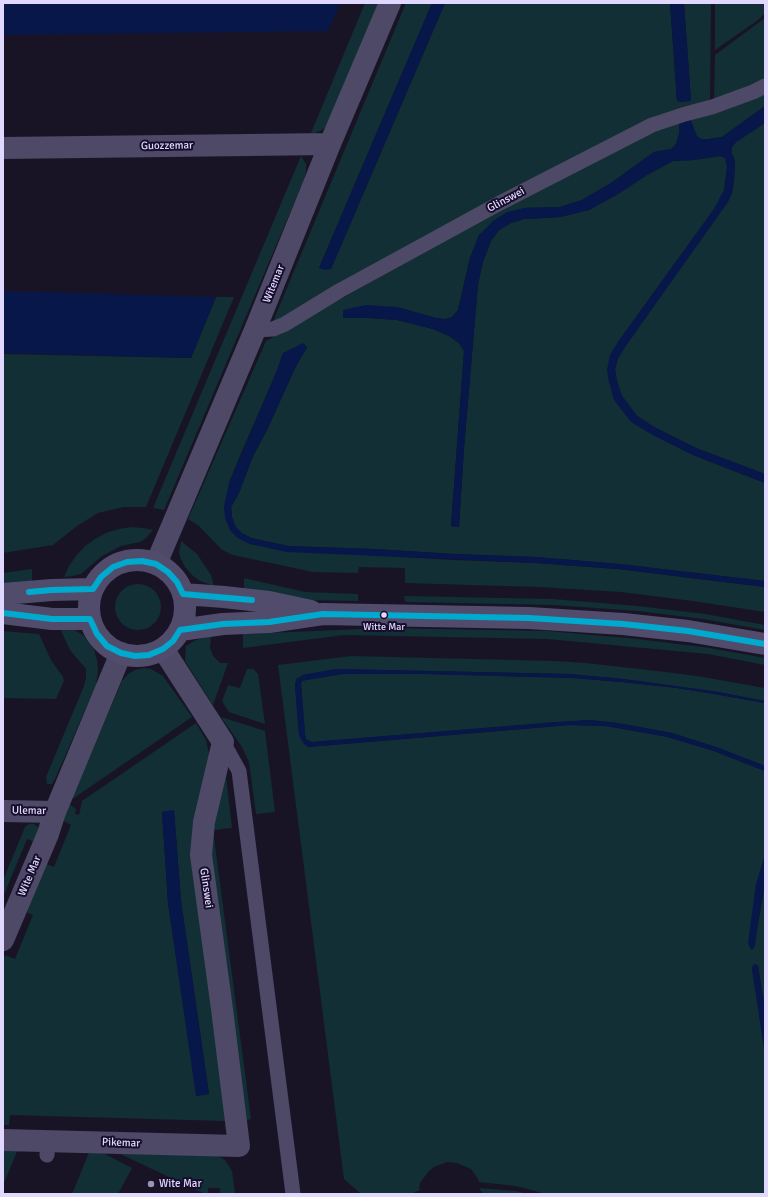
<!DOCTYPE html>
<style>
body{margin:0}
#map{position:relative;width:768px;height:1197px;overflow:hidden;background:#191425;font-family:Signika,sans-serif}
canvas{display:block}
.frame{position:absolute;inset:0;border:4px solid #e1d8ff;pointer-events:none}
</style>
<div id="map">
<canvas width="768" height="1197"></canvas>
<div class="frame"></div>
</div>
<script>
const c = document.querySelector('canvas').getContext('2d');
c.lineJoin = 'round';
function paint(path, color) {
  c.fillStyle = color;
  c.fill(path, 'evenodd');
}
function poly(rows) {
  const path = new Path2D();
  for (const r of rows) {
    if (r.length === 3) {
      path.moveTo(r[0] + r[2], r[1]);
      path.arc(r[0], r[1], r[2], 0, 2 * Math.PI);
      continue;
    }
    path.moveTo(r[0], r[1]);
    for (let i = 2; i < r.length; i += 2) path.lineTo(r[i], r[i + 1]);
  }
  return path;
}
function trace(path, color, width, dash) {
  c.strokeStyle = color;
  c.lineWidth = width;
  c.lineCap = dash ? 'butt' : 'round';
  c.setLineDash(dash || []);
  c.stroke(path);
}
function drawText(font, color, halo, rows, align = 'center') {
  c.font = font + ' Signika,sans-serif';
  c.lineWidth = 4;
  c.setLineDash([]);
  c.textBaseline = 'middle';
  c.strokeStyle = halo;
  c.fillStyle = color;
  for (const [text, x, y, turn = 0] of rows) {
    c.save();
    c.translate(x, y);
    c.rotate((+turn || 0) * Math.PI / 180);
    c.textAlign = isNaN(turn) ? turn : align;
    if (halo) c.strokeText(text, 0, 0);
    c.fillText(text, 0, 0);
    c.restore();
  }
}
paint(poly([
 [365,3,379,3,327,126,322,130,315,133,311,133],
 [406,3,432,3,319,268,331,269,445,3,670,3,677,101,682,102,691,100,684,3,711,3,710,101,684,106,651,119,275,321,274,319],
 [715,3,765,3,765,13,758,20,715,50],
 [765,18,765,78,752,86,714,100,715,55],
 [765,92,765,106,722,137,709,139,701,139,696,136,690,118],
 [679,122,679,134,676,144,671,149,654,152,611,183,582,200,560,207,524,208,479,235,470,258,458,310,452,317,445,319,436,318,397,307,343,311,343,318,369,318,397,320,433,329,449,336,459,343,464,351,451,526,459,527,464,448,478,284,483,262,491,241,499,230,511,223,524,219,560,217,589,210,618,194,647,175,673,161,694,160,720,156,725,158,727,166,726,179,724,190,721,198,714,209,618,342,609,382,651,434,693,455,765,483,765,581,619,564,536,557,454,554,373,549,288,546,251,538,241,533,235,526,232,517,231,507,239,493,253,456,267,430,295,368,307,347,283,353,276,373,242,451,229,483,230,530,238,538,250,544,373,555,453,560,536,563,618,569,765,587,765,612,693,601,621,592,539,587,405,583,405,568,359,567,358,573,313,572,233,555,226,552,221,549,199,526,188,519,266,341,502,208,654,130],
 [765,123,765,474,696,448,654,427,637,416,622,396,617,381,615,370,618,358,625,347,732,193,734,180,735,166,734,158,732,154,732,147,736,142],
 [301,156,306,164,306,172,303,182,164,510,153,508],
 [216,297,234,297,146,507,124,507,98,513,77,526,53,545,3,553,3,354,191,358],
 [131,527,143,528,153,530,146,538,140,542,121,546,102,556,81,574,73,576,64,577,69,566,76,556,85,546,95,539,106,533,119,529],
 [181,541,197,554,211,575,214,586,200,581,192,575,185,567,181,559,179,553],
 [32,569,32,583,3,585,3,573],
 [244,578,305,592,358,594,358,601,305,600,244,592],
 [138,607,23],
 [404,596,553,599,638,606,705,614,765,625,765,630,703,619,638,611,553,605,407,602,406,601,405,601],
 [61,626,72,629,83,635,88,641,94,649,97,660,98,670,96,685,55,779,52,784,47,784,46,777,84,686,86,678,86,669,70,650,62,633],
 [386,628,548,631,638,639,710,648,765,658,765,665,708,654,547,639,344,635,243,648,243,634],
 [3,631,39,634,51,660,63,677,64,681,56,699,3,698],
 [209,636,211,637,210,648,213,656,220,663,228,663,213,705,185,661,186,646,196,640],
 [351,656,554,661,586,663,666,672,703,677,765,688,765,701,712,691,623,679,569,674,336,669,297,678,295,685,299,735,308,747,570,725,606,726,668,737,714,751,765,771,765,854,754,948,765,883,765,1010,758,966,752,968,765,1054,765,1194,546,1194,516,1186,479,1182,478,1179,471,1169,457,1163,447,1162,434,1167,428,1172,420,1183,419,1187,420,1190,411,1194,361,1194,344,1179,278,665],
 [144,668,151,669,163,676,192,717,74,798,71,799,122,681,128,674,135,670],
 [247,669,253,669,258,674,265,724,229,712,222,701,228,685,240,688],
 [343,674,427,674,573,678,622,682,677,688,720,695,765,703,765,766,719,748,672,733,617,723,589,720,312,742,309,741,306,739,305,735,301,684,302,681,306,680],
 [221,717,265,731,275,812,256,814,249,762,242,747],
 [196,723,206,740,209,753,210,764,197,820,225,1121,10,1115,9,1125,3,1125,3,960,5,955,15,959,33,915,23,911,44,863,54,867,71,825,62,820,69,804,76,809,75,814,79,815,82,801],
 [174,811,181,901,209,1094,197,1096,168,903,162,812],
 [226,776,232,828,213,830,251,1119,243,1121,207,856],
 [29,824,34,824,38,827,39,831,35,842,27,839,3,897,3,880,25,827],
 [3,1149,18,1149,4,1183,3,1183],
 [90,1150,99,1151,132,1168,118,1194,72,1194],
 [116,1152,214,1154,225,1160,232,1171,235,1194,220,1194,220,1188,208,1188,208,1194,205,1194],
 [479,1188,516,1191,528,1194,483,1194]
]), '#112f34');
paint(poly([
 [3,3,340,3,328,31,3,35],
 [432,3,445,3,331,269,325,270,319,268],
 [670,3,684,3,691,101,682,102,677,101],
 [765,106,765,123,736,142,732,147,732,154,734,158,735,166,734,180,732,193,728,202,625,347,618,358,615,370,617,381,622,396,637,416,654,427,696,448,765,474,765,483,693,455,651,434,631,422,614,400,609,382,607,370,610,355,618,342,714,209,724,190,727,166,725,158,720,156,694,160,673,161,647,175,618,194,589,210,560,217,524,219,511,223,499,230,491,241,483,262,478,284,464,448,459,527,451,526,464,351,459,343,449,336,433,329,397,320,369,318,343,318,343,310,366,305,397,307,436,318,445,319,452,317,458,310,470,258,479,235,493,221,507,212,524,208,560,207,582,200,611,183,654,152,671,149,676,144,679,134,679,122,690,118,697,136,701,139,709,139,722,137],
 [3,291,42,292,216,297,191,358,3,353],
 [303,343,307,347,295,368,267,430,253,456,239,493,231,507,232,517,235,526,242,533,251,538,288,546,373,549,454,554,536,557,619,564,765,581,765,587,618,569,536,563,287,552,250,544,238,538,230,530,225,518,224,506,229,483,276,373,283,353],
 [336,669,569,674,623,679,712,691,765,701,765,703,720,695,677,688,622,682,574,678,427,674,343,674,306,680,302,681,301,684,305,735,306,739,312,742,555,722,589,720,617,723,672,733,719,748,765,766,765,771,714,751,668,737,606,726,570,725,308,747,303,743,299,735,295,685,296,681,302,675],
 [174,810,181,901,209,1094,196,1096,168,903,162,812],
 [765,854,765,883,757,929,755,944,754,948,751,950,748,943,756,884],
 [756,964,758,966,765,1010,765,1054,752,968,753,965]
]), '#071749');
trace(poly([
 [255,330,273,329,285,324,339,291,500,203,652,125,685,114,712,107,753,92,765,86],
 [223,742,239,771,293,1194],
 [47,1155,48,1141]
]), '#4d4966', 15);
trace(poly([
 [3,148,330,144],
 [156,564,255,330,330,144,390,3],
 [3,811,55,812],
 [3,940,48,834,55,812,121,653],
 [3,1140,239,1146,222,1009,201,855,204,822,223,742,163,649]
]), '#4d4966', 22);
trace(poly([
 [137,608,48],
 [3,594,52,590,93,589],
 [183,594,224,597,269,602,311,611],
 [3,613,52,619,90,619],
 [180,630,223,624,269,622,323,614,529,618,623,624,688,631,765,644]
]), '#524c6c', 22);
trace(poly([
 [29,592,52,590,93,589,101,577,113,567,127,562,142,561,156,564,168,572,177,582,183,594,252,600],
 [3,613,52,619,90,619,97,634,107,646,121,653,135,656,149,655,163,649,173,641,180,630,223,624,269,622,323,614,529,618,623,624,688,631,765,644]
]), '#00a9ce', 6);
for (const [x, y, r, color] of [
 [384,615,3.5,"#e1d8ff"],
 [151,1184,4,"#9b93b3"]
]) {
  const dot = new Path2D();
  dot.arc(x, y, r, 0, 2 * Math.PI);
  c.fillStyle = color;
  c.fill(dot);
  trace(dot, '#160e2b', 1.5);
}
drawText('10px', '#e1d8ff', '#160e2b', [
 ["Witte Mar",384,627]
]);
drawText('11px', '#e1d8ff', '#160e2b', [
 ["Guozzemar",167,146,-1],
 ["Glinswei",506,200,-28],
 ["Witemar",274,284,-68],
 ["Ulemar",29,811,1],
 ["Wite Mar",30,876,-67],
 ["Glinswei",206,888,82],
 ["Pikemar",121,1143,2]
]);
drawText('11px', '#e1d8ff', '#160e2b', [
 ["Wite Mar",159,1184]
], 'left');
</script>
